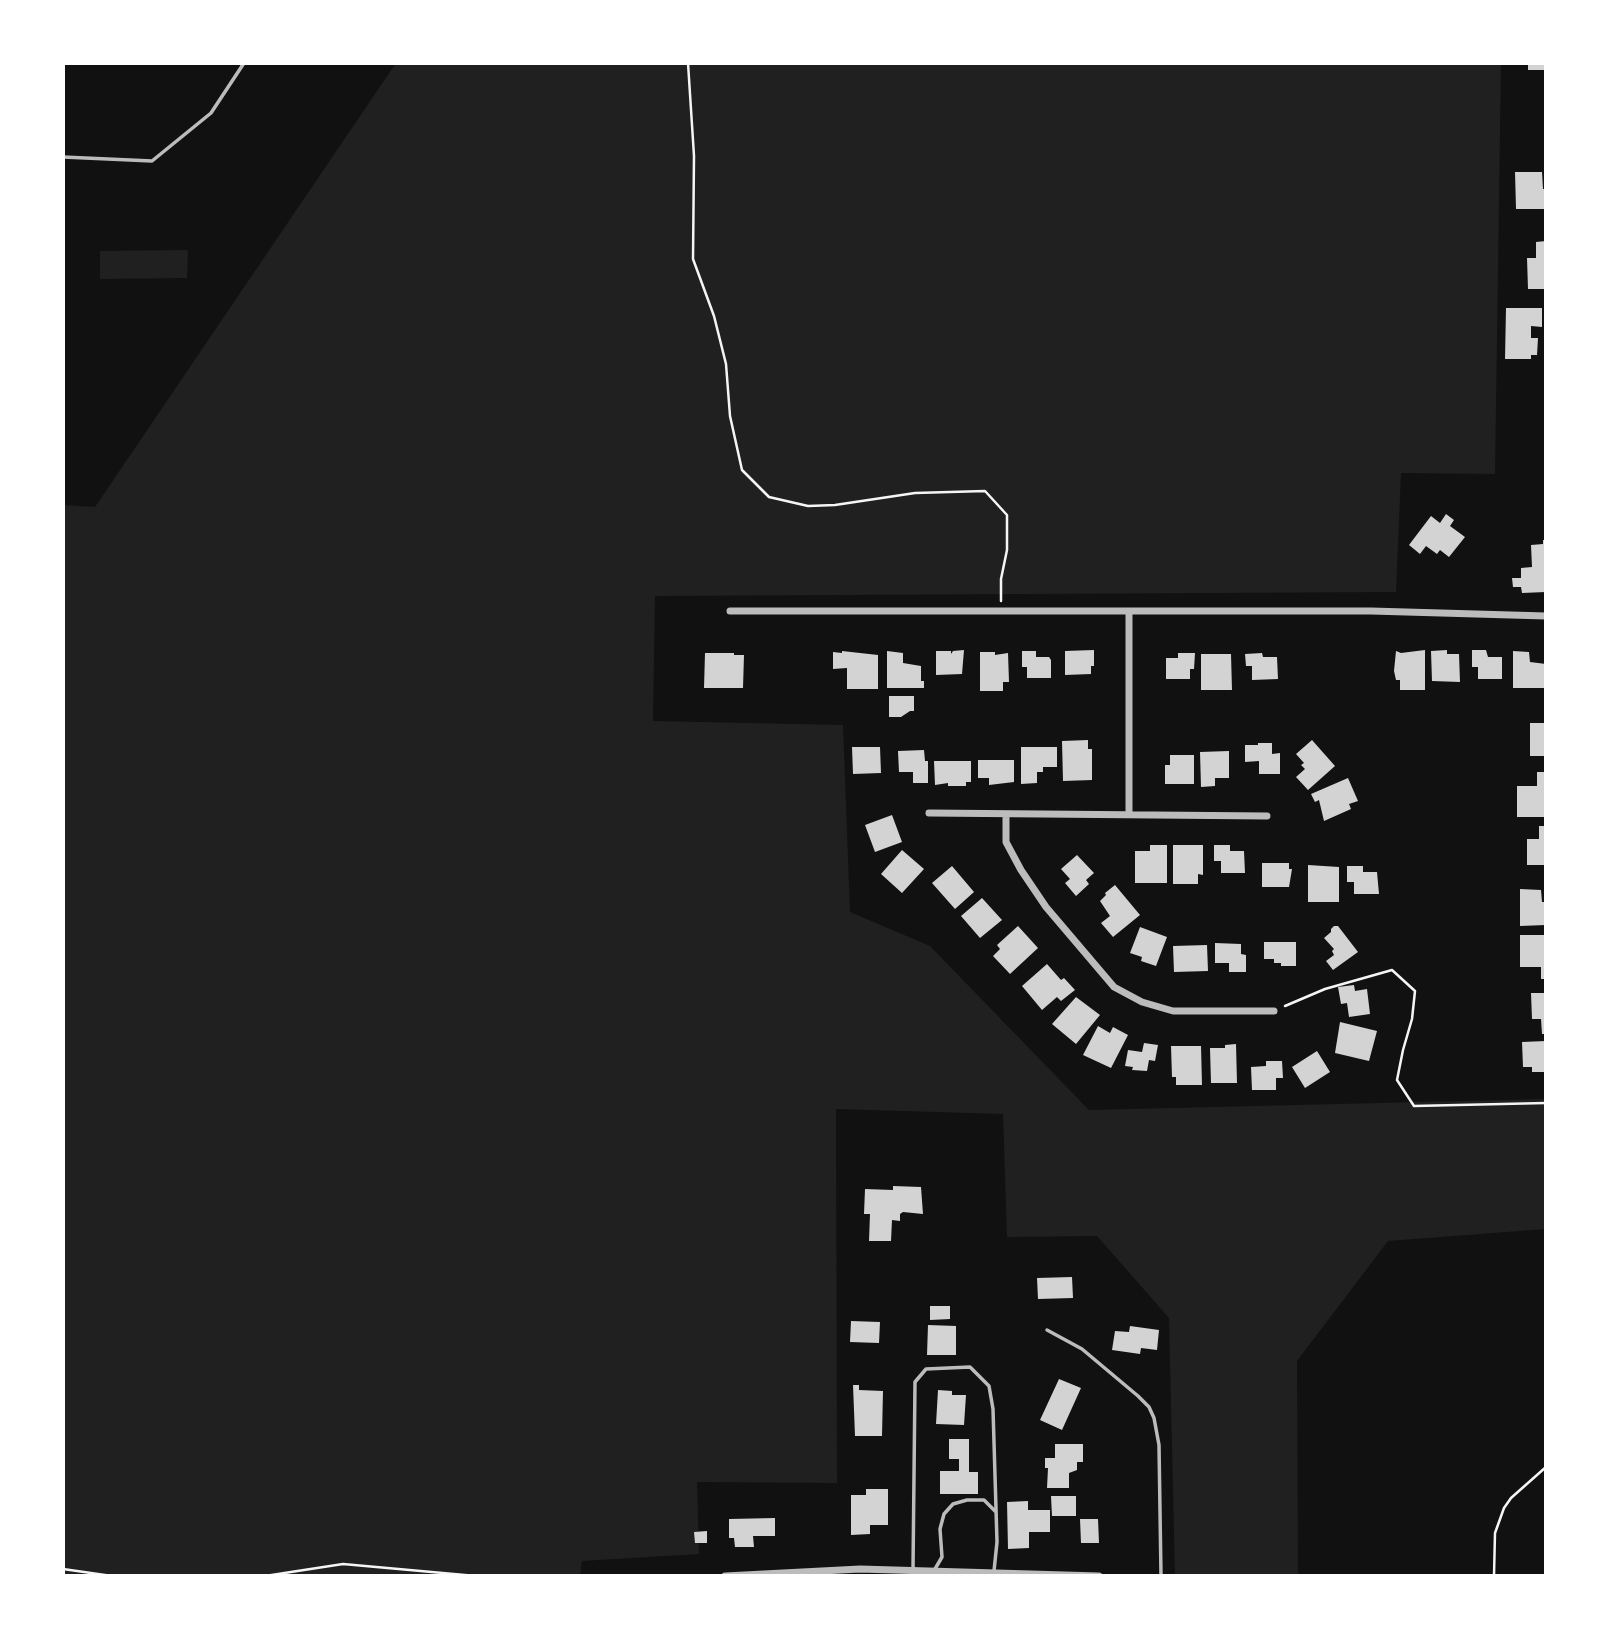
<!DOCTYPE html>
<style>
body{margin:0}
#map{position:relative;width:1609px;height:1639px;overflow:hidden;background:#111;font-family:"Titillium Web",sans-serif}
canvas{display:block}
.frame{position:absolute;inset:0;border:65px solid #fff;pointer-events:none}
</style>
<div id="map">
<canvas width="1609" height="1639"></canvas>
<div class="frame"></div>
</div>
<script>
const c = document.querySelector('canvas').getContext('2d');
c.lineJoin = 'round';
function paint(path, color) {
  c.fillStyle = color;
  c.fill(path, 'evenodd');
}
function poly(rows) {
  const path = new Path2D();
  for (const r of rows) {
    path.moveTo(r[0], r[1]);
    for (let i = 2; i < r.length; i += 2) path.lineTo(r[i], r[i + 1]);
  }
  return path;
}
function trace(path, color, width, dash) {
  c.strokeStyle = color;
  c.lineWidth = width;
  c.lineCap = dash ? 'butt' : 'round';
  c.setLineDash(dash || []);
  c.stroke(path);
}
paint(poly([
 [396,63,1501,63,1495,474,1401,473,1396,592,655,596,653,721,843,725,850,912,930,946,1089,1110,1546,1099,1546,1229,1388,1241,1297,1361,1298,1576,1175,1576,1169,1318,1097,1236,1007,1237,1003,1114,836,1109,837,1483,697,1482,699,1554,582,1561,580,1576,63,1576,63,505,95,507],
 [188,250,187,278,100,279,100,251]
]), '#202020');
paint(poly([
 [1528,63,1546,63,1546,70,1528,70],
 [1515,172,1542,172,1543,189,1546,189,1546,209,1516,209],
 [1546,241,1546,289,1528,289,1527,258,1536,258,1536,242],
 [1506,308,1542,308,1542,327,1531,326,1531,338,1538,338,1537,355,1531,355,1531,359,1505,359],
 [1446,514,1454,520,1450,526,1465,537,1449,557,1440,550,1437,554,1426,546,1420,554,1409,545,1431,516,1440,523],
 [1543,540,1546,540,1546,592,1522,593,1521,587,1513,587,1512,578,1521,578,1521,568,1532,567,1531,545,1543,544],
 [964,650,962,674,936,675,936,651,951,651,951,654,953,651],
 [1094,650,1094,666,1091,666,1091,674,1065,675,1065,651],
 [1425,650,1425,690,1400,690,1400,680,1396,680,1394,671,1396,651,1401,653],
 [1447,650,1447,654,1459,654,1460,682,1432,681,1431,651],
 [1472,650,1486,650,1488,657,1502,657,1502,679,1478,679,1478,667,1472,667],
 [842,651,878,655,878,689,847,689,847,668,833,669,833,652,842,653],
 [887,651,903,653,903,663,921,666,921,681,924,681,924,688,887,688],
 [1022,651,1036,651,1036,657,1049,657,1051,660,1051,678,1027,678,1027,667,1022,667],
 [1513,651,1529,652,1530,662,1546,664,1546,688,1513,688],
 [980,652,995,652,995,655,1008,653,1009,682,1003,682,1003,691,980,691],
 [705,653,734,653,734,655,744,655,743,688,704,688],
 [1178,653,1195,653,1194,669,1190,669,1190,679,1166,679,1166,658,1178,658],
 [1262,653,1263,657,1277,657,1278,679,1252,680,1252,666,1246,666,1245,654],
 [1201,654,1231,654,1232,690,1201,690],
 [889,696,914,696,914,711,910,711,901,717,889,717],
 [1530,723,1546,723,1546,756,1530,756],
 [1088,740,1088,749,1092,749,1092,780,1063,781,1062,741],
 [1312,740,1335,766,1308,790,1296,777,1305,769,1301,765,1304,763,1296,754],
 [1258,743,1272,743,1272,754,1280,753,1280,774,1259,774,1259,761,1245,762,1245,745,1258,745],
 [852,747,880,747,881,773,853,774],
 [1021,747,1057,747,1057,767,1043,767,1043,772,1037,772,1037,783,1021,784],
 [924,750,925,761,928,761,928,783,913,783,913,772,899,772,898,751],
 [1229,751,1229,778,1215,778,1215,786,1201,787,1200,752],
 [1170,755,1194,755,1194,784,1165,784,1165,765,1170,765],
 [978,760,1014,760,1014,782,989,785,989,778,978,778],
 [934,761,971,761,971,782,966,782,966,786,948,786,948,783,935,785],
 [1537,772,1546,772,1546,817,1517,817,1517,786,1537,786],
 [1348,778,1358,801,1349,804,1351,809,1324,821,1319,800,1315,802,1311,794],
 [892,815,902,842,875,852,865,825],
 [1539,826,1546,826,1546,865,1527,865,1527,839,1539,839],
 [1150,845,1167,845,1167,883,1135,883,1135,851,1150,851],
 [1173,845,1203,845,1203,875,1198,874,1198,884,1173,884],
 [1214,845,1230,845,1230,851,1244,851,1245,873,1221,873,1221,861,1214,861],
 [902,850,924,869,902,893,881,874],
 [1077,855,1094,873,1086,880,1089,884,1076,896,1065,883,1070,879,1061,869],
 [1262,863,1289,863,1289,869,1292,869,1289,887,1262,887],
 [1308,865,1339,867,1339,902,1308,902],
 [952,866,974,892,955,909,932,883],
 [1347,866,1363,866,1363,872,1377,872,1379,894,1354,894,1354,882,1347,882],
 [1115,885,1140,915,1113,937,1101,923,1110,916,1100,901,1106,895,1105,893],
 [1520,889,1541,890,1542,902,1544,902,1544,909,1546,909,1546,925,1520,926],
 [982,898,1002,920,980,938,961,916],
 [1018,926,1038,948,1010,974,993,956,1000,949,997,945],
 [1334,926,1338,926,1358,952,1333,970,1326,961,1334,955,1332,951,1334,949,1324,938,1331,932,1331,929],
 [1140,927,1167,937,1156,966,1141,961,1142,957,1130,953],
 [1520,935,1546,935,1546,979,1541,979,1541,967,1520,967],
 [1264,942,1296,942,1296,966,1281,966,1281,963,1274,963,1274,959,1264,959],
 [1215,943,1241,944,1241,954,1246,955,1246,972,1229,972,1229,963,1215,963],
 [1207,945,1208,971,1174,972,1173,946],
 [1047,964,1061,980,1064,978,1075,990,1061,1001,1057,997,1042,1010,1022,986],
 [1354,985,1355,991,1367,989,1370,1014,1349,1017,1347,1003,1341,1004,1338,987],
 [1531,993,1546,993,1546,1034,1542,1034,1541,1019,1532,1019],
 [1076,997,1100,1015,1076,1044,1052,1024],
 [1340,1022,1377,1031,1369,1061,1335,1053],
 [1098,1026,1110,1033,1113,1027,1128,1035,1111,1068,1083,1055],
 [1546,1041,1546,1072,1532,1072,1532,1067,1523,1067,1522,1042],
 [1144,1043,1158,1045,1155,1061,1149,1060,1147,1071,1132,1070,1133,1067,1125,1066,1128,1050,1142,1052],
 [1236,1044,1237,1083,1211,1083,1210,1048,1225,1048,1225,1045],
 [1171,1046,1201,1046,1202,1085,1176,1085,1176,1077,1172,1077],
 [1317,1051,1330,1072,1305,1088,1292,1067],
 [1266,1061,1282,1061,1283,1078,1276,1078,1276,1090,1252,1090,1251,1067,1266,1066],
 [893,1186,921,1187,923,1214,903,1212,900,1214,900,1221,892,1220,891,1241,869,1241,870,1214,864,1214,865,1189,893,1190],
 [1072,1277,1073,1298,1038,1299,1037,1278],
 [930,1306,950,1306,950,1319,930,1320],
 [851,1321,880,1322,879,1343,850,1342],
 [928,1325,956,1326,956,1355,927,1355],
 [1130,1326,1159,1330,1157,1350,1141,1348,1140,1354,1112,1350,1115,1331,1129,1332],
 [1059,1379,1081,1388,1062,1430,1040,1420],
 [853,1385,859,1385,859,1390,883,1391,882,1436,855,1436],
 [938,1390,952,1391,952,1395,966,1395,964,1425,936,1424],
 [949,1439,969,1439,969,1472,978,1472,978,1494,940,1494,940,1471,959,1471,959,1459,949,1459],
 [1055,1444,1083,1444,1083,1462,1077,1462,1077,1470,1069,1473,1069,1488,1047,1488,1048,1468,1045,1468,1045,1458,1055,1458],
 [866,1489,888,1489,888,1525,870,1525,870,1534,851,1535,851,1495,866,1495],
 [1051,1496,1076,1496,1076,1516,1052,1516],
 [1028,1501,1028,1510,1050,1510,1050,1532,1029,1532,1029,1548,1008,1549,1007,1502],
 [775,1518,775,1536,753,1536,754,1547,735,1547,734,1538,729,1538,729,1519],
 [1080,1519,1098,1519,1099,1543,1081,1543],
 [707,1531,707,1543,695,1543,694,1532]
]), '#d3d3d3');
trace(poly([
 [688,63,694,156,693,259,714,316,726,364,730,416,742,470,769,497,808,506,835,505,915,493,985,491,1007,515,1007,550,1001,579,1001,601],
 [1285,1006,1325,989,1392,970,1415,991,1412,1019,1403,1050,1397,1080,1414,1106,1546,1103],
 [63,1569,112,1576],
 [265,1576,343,1564,476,1576],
 [1494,1576,1495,1533,1504,1508,1511,1498,1546,1467]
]), '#f5f5f5', 2.5);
trace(poly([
 [63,157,152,161,211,113,244,63],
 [1047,1330,1082,1349,1138,1396,1149,1407,1154,1418,1159,1445,1161,1576],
 [913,1569,915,1382,926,1369,970,1367,989,1386,993,1409,997,1542,994,1571],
 [935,1569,942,1557,940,1529,944,1514,953,1504,967,1500,984,1500,996,1512]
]), '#bcbcbc', 3.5);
trace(poly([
 [730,611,1371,611,1546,616],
 [1129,611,1129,815],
 [929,813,1267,816],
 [1006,814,1006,842,1021,870,1046,907,1114,987,1142,1002,1173,1011,1274,1011],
 [725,1576,860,1569,1099,1576]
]), '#bcbcbc', 7);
</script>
